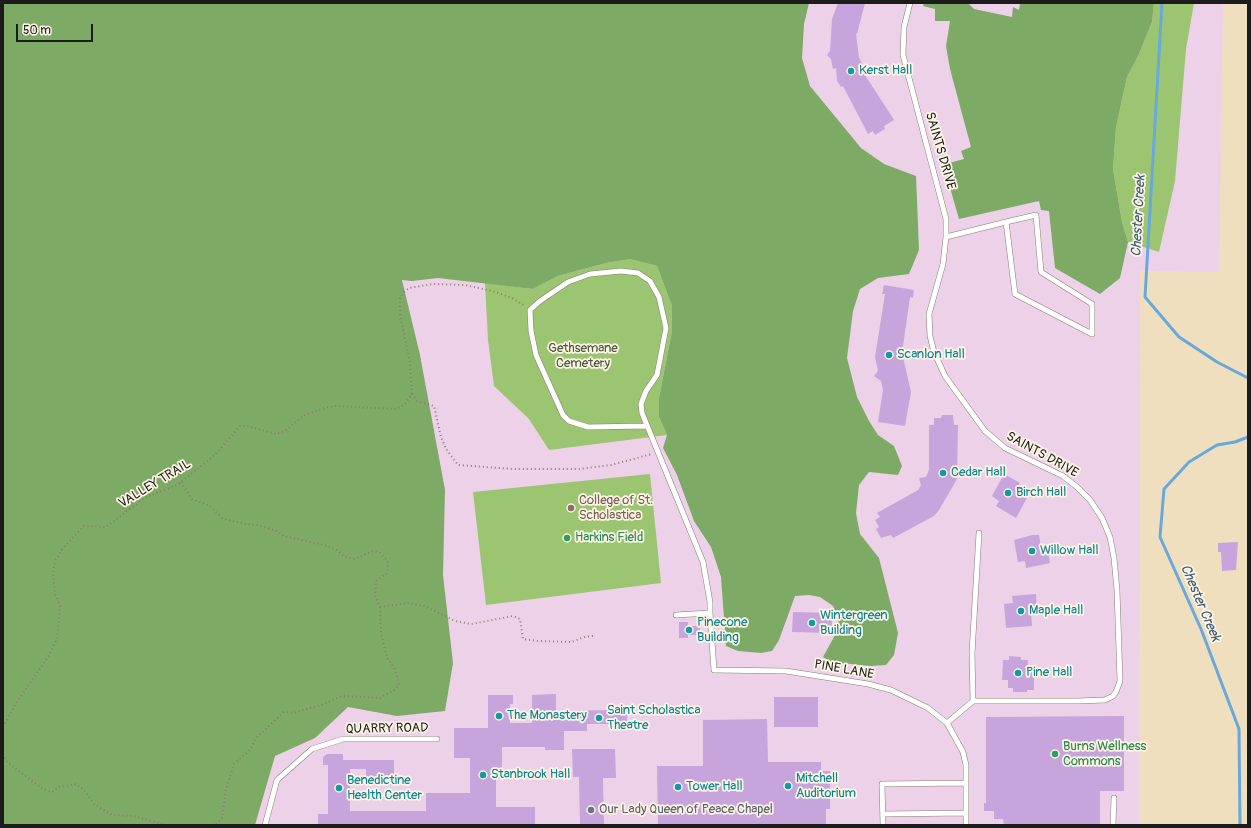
<!DOCTYPE html>
<style>
body{margin:0}
#map{position:relative;width:1251px;height:828px;overflow:hidden;background:#efdfbf;font-family:Pangolin,sans-serif}
canvas{display:block}
.frame{position:absolute;inset:0;border:4px solid #1c1c1c;pointer-events:none}
.scale{position:absolute;left:16px;top:24px;width:77px;height:18px;box-sizing:border-box;border:2px solid #1c1c1c;border-top:0;padding-left:5px;font-size:12px;line-height:14px;white-space:nowrap;color:#1c1c1c;-webkit-text-stroke:3px #fcf5e5;paint-order:stroke}
</style>
<div id="map">
<canvas width="1251" height="828"></canvas>
<div class="frame"></div>
<div class="scale">50 m</div>
</div>
<script>
const c = document.querySelector('canvas').getContext('2d');
c.lineJoin = 'round';
function paint(path, color) {
  c.fillStyle = color;
  c.fill(path, 'evenodd');
}
function poly(rows) {
  const path = new Path2D();
  for (const r of rows) {
    path.moveTo(r[0], r[1]);
    for (let i = 2; i < r.length; i += 2) path.lineTo(r[i], r[i + 1]);
  }
  return path;
}
function trace(path, color, width, dash) {
  c.strokeStyle = color;
  c.lineWidth = width;
  c.lineCap = dash ? 'butt' : 'round';
  c.setLineDash(dash || []);
  c.stroke(path);
}
function drawText(font, color, halo, rows, align = 'center') {
  c.font = font + ' Pangolin,sans-serif';
  c.lineWidth = 3.5;
  c.setLineDash([]);
  c.textBaseline = 'middle';
  c.strokeStyle = halo;
  c.fillStyle = color;
  for (const [text, x, y, turn = 0] of rows) {
    c.save();
    c.translate(x, y);
    c.rotate((+turn || 0) * Math.PI / 180);
    c.textAlign = isNaN(turn) ? turn : align;
    if (halo) c.strokeText(text, 0, 0);
    c.fillText(text, 0, 0);
    c.restore();
  }
}
paint(poly([
 [738,3,1223,3,1219,272,1140,271,1139,825,3,825,3,246]
]), '#edd1e9');
paint(poly([
 [1154,3,1194,3,1186,49,1175,181,1159,252,1128,242,1122,222,1113,169,1116,127,1127,77,1139,54,1152,22],
 [630,259,657,266,672,306,672,331,659,398,659,417,667,435,549,450,529,419,494,386,488,340,485,283,533,289,558,276,606,263],
 [650,474,661,583,486,605,473,492]
]), '#9cc572');
paint(poly([
 [3,3,809,3,804,24,802,58,810,86,861,148,884,164,916,176,919,250,909,274,878,278,860,289,853,311,847,358,857,397,869,421,878,435,894,446,902,466,898,475,869,472,859,485,856,513,860,534,879,558,898,633,894,655,886,665,870,666,831,662,823,657,834,637,839,620,833,606,820,597,809,595,795,596,779,640,772,651,761,653,738,651,726,646,721,577,711,547,694,521,677,475,663,448,667,435,659,417,659,398,672,331,672,306,657,266,630,259,606,263,558,276,533,289,438,278,412,281,402,280,420,355,445,490,443,575,453,663,445,711,397,716,348,707,315,738,275,756,255,825,3,825],
 [924,3,968,3,974,9,1012,17,1013,7,1019,10,1020,3,1154,3,1152,22,1139,54,1127,77,1116,127,1113,169,1122,222,1128,242,1120,278,1100,294,1055,268,1049,211,1041,210,1039,201,959,219,945,170,949,163,964,159,961,151,971,147,950,69,946,46,950,21,935,21,935,9,923,6]
]), '#7daa64');
trace(poly([
 [1162,3,1145,297,1179,337,1217,362,1248,378],
 [1240,825,1239,729,1201,629,1160,537,1164,489,1189,462,1217,445,1235,442,1248,437]
]), '#68a8db', 3);
paint(poly([
 [838,3,865,3,857,34,856,33,859,58,868,74,865,75,894,120,884,126,885,129,875,135,873,131,868,134,843,86,841,87,837,81,836,68,833,69,831,59,827,55,830,51,832,19],
 [884,285,914,290,913,298,910,297,902,353,911,392,905,426,878,422,883,390,881,381,874,376,878,371,875,357,885,294,882,294],
 [942,415,953,415,954,425,958,425,957,479,939,510,934,516,893,538,891,535,881,538,876,529,879,527,875,520,880,517,877,513,918,490,921,485,919,478,926,477,929,470,929,425,934,425,934,418,941,418],
 [1004,474,1020,483,1016,489,1028,496,1016,518,996,506,999,501,992,496],
 [1032,535,1039,535,1041,547,1047,546,1050,563,1026,568,1025,561,1018,562,1014,540],
 [1238,542,1236,570,1222,571,1221,552,1218,552,1218,543],
 [1036,594,1037,613,1031,613,1032,626,1006,628,1004,604,1013,603,1012,596],
 [793,612,832,613,832,633,792,632],
 [679,622,688,622,688,626,700,626,700,635,688,635,688,638,679,638],
 [1009,656,1021,657,1021,660,1028,660,1027,671,1034,671,1034,690,1027,690,1027,692,1013,692,1013,688,1008,688,1008,680,1002,680,1003,660,1009,660],
 [556,694,556,711,616,710,616,713,627,712,627,727,616,727,612,724,587,724,587,731,564,731,564,750,545,750,545,747,502,747,502,772,496,772,496,807,535,807,535,825,318,825,318,814,328,814,328,765,323,765,323,757,327,754,343,754,343,760,394,760,394,785,366,785,366,769,350,769,350,811,426,811,426,793,470,793,470,758,454,758,454,728,488,728,488,695,513,695,513,704,510,704,510,723,532,723,532,695],
 [774,697,818,697,818,727,774,727],
 [1124,716,1124,791,1100,791,1100,825,1004,825,1003,819,994,819,994,811,984,811,984,803,986,803,986,717],
 [767,719,768,762,821,762,821,771,830,771,830,809,826,809,826,825,658,825,657,766,703,766,703,720],
 [572,749,615,749,616,778,603,778,604,825,580,825,579,777,573,777]
]), '#c8a4dc');
const service = poly([
 [910,3,904,27,903,55,946,219,946,237,943,264,929,314,930,336,934,352,945,376,985,431,1005,448,1063,476,1077,487,1090,500,1102,518,1110,537,1114,558,1117,590,1120,681,1116,692,1113,696,1105,700,1077,701,973,701,947,723],
 [946,237,1006,222,1036,215,1041,272,1092,304,1092,334,1015,294,1006,222],
 [646,426,588,427,569,421,563,415,536,355,531,331,530,310,540,301,568,282,590,274,621,271,638,273,650,281,659,297,666,328,657,375,646,391,641,404,642,413,703,562,710,602,710,613],
 [676,615,710,613,714,670,786,671,868,684,891,690,928,708,947,723,963,752,966,765,966,825],
 [973,701,972,653,979,533],
 [884,814,965,813],
 [265,825,277,780,312,749,343,739,437,739],
 [883,825,882,784,965,783],
 [1113,825,1114,798]
]);
trace(service, '#867e6e', 6);
trace(poly([
 [412,394,417,401,434,406,441,437,446,449,458,465,513,469,579,469,611,465,652,454],
 [181,482,192,499,210,506,222,518,229,520,246,524,258,525,277,531,284,536,324,545,335,549,345,557,355,559,373,551,380,553,387,560,388,567,387,573,376,581,375,596,380,607],
 [380,607,407,603,424,606,455,621,471,624,513,616,520,619,523,639,538,641,572,642,584,637,593,636],
 [3,727,15,705,48,657,57,639,60,605,55,594,53,573,55,561,63,548,84,526,106,527,146,497,177,485,215,455,240,426,247,426,276,434,285,431,303,416,321,409,334,406,397,409,405,404,412,394,410,362,400,315,400,299,404,292,409,288,433,284,465,285,496,292,514,299,525,306],
 [3,754,6,761,16,769,43,789,52,792,59,787,76,784,85,791,94,804,112,815,134,816,165,825,181,825],
 [212,825,218,823,222,818,226,789,234,764,250,750,256,738,284,712,293,713,321,705,342,696,380,698,393,691,399,685,395,669,387,658,381,633,380,607]
]), '#867e6e', 2, [1, 3]);
trace(service, '#fff', 5);
for (const [x, y, r, color] of [
 [851,71,4,"#0f9aa8"],
 [889,355,4,"#0f9aa8"],
 [943,473,4,"#0f9aa8"],
 [1008,493,4,"#0f9aa8"],
 [571,508,4,"#8d6e63"],
 [567,538,4,"#2e9e5b"],
 [1032,551,4,"#0f9aa8"],
 [1021,611,4,"#0f9aa8"],
 [812,623,4,"#0f9aa8"],
 [689,630,4,"#0f9aa8"],
 [1018,673,4,"#0f9aa8"],
 [499,716,4,"#0f9aa8"],
 [599,718,4,"#0f9aa8"],
 [1055,754,4,"#2e9e5b"],
 [483,775,4,"#0f9aa8"],
 [788,786,4,"#0f9aa8"],
 [678,787,4,"#0f9aa8"],
 [339,788,4,"#0f9aa8"],
 [591,810,4,"#6b7280"]
]) {
  const dot = new Path2D();
  dot.arc(x, y, r, 0, 2 * Math.PI);
  c.fillStyle = color;
  c.fill(dot);
  trace(dot, '#fcf5e5', 1.5);
}
drawText('13px', '#0d838f', '#fcf5e5', [
 ["Kerst Hall",859,71],
 ["Scanlon Hall",897,355],
 ["Cedar Hall",951,473],
 ["Birch Hall",1016,493],
 ["Willow Hall",1040,551],
 ["Maple Hall",1029,611],
 ["Wintergreen",820,616],
 ["Building",820,631],
 ["Pinecone",697,623],
 ["Building",697,638],
 ["Pine Hall",1026,673],
 ["Saint Scholastica",607,711],
 ["Theatre",607,726],
 ["The Monastery",507,716],
 ["Stanbrook Hall",491,775],
 ["Mitchell",796,779],
 ["Auditorium",796,794],
 ["Benedictine",347,781],
 ["Health Center",347,796],
 ["Tower Hall",686,787]
], 'left');
drawText('13px', '#1c1c1c', '#fcf5e5', [
 ["SAINTS DRIVE",940,151,74],
 ["SAINTS DRIVE",1042,455,29],
 ["VALLEY TRAIL",155,484,-31],
 ["PINE LANE",844,670,10],
 ["QUARRY ROAD",387,729,-1]
]);
drawText('13px', '#49573a', '#fcf5e5', [
 ["Gethsemane",583,349],
 ["Cemetery",583,364]
]);
drawText('13px', '#785e54', '#fcf5e5', [
 ["College of St.",579,501],
 ["Scholastica",579,516]
], 'left');
drawText('13px', '#27864d', '#fcf5e5', [
 ["Harkins Field",575,538],
 ["Burns Wellness",1063,747],
 ["Commons",1063,762]
], 'left');
drawText('13px', '#5b616d', '#fcf5e5', [
 ["Our Lady Queen of Peace Chapel",599,810]
], 'left');
drawText('italic 14px', '#3e5b72', '#fcf5e5', [
 ["Chester Creek",1139,216,-87],
 ["Chester Creek",1200,603,67]
]);
</script>
